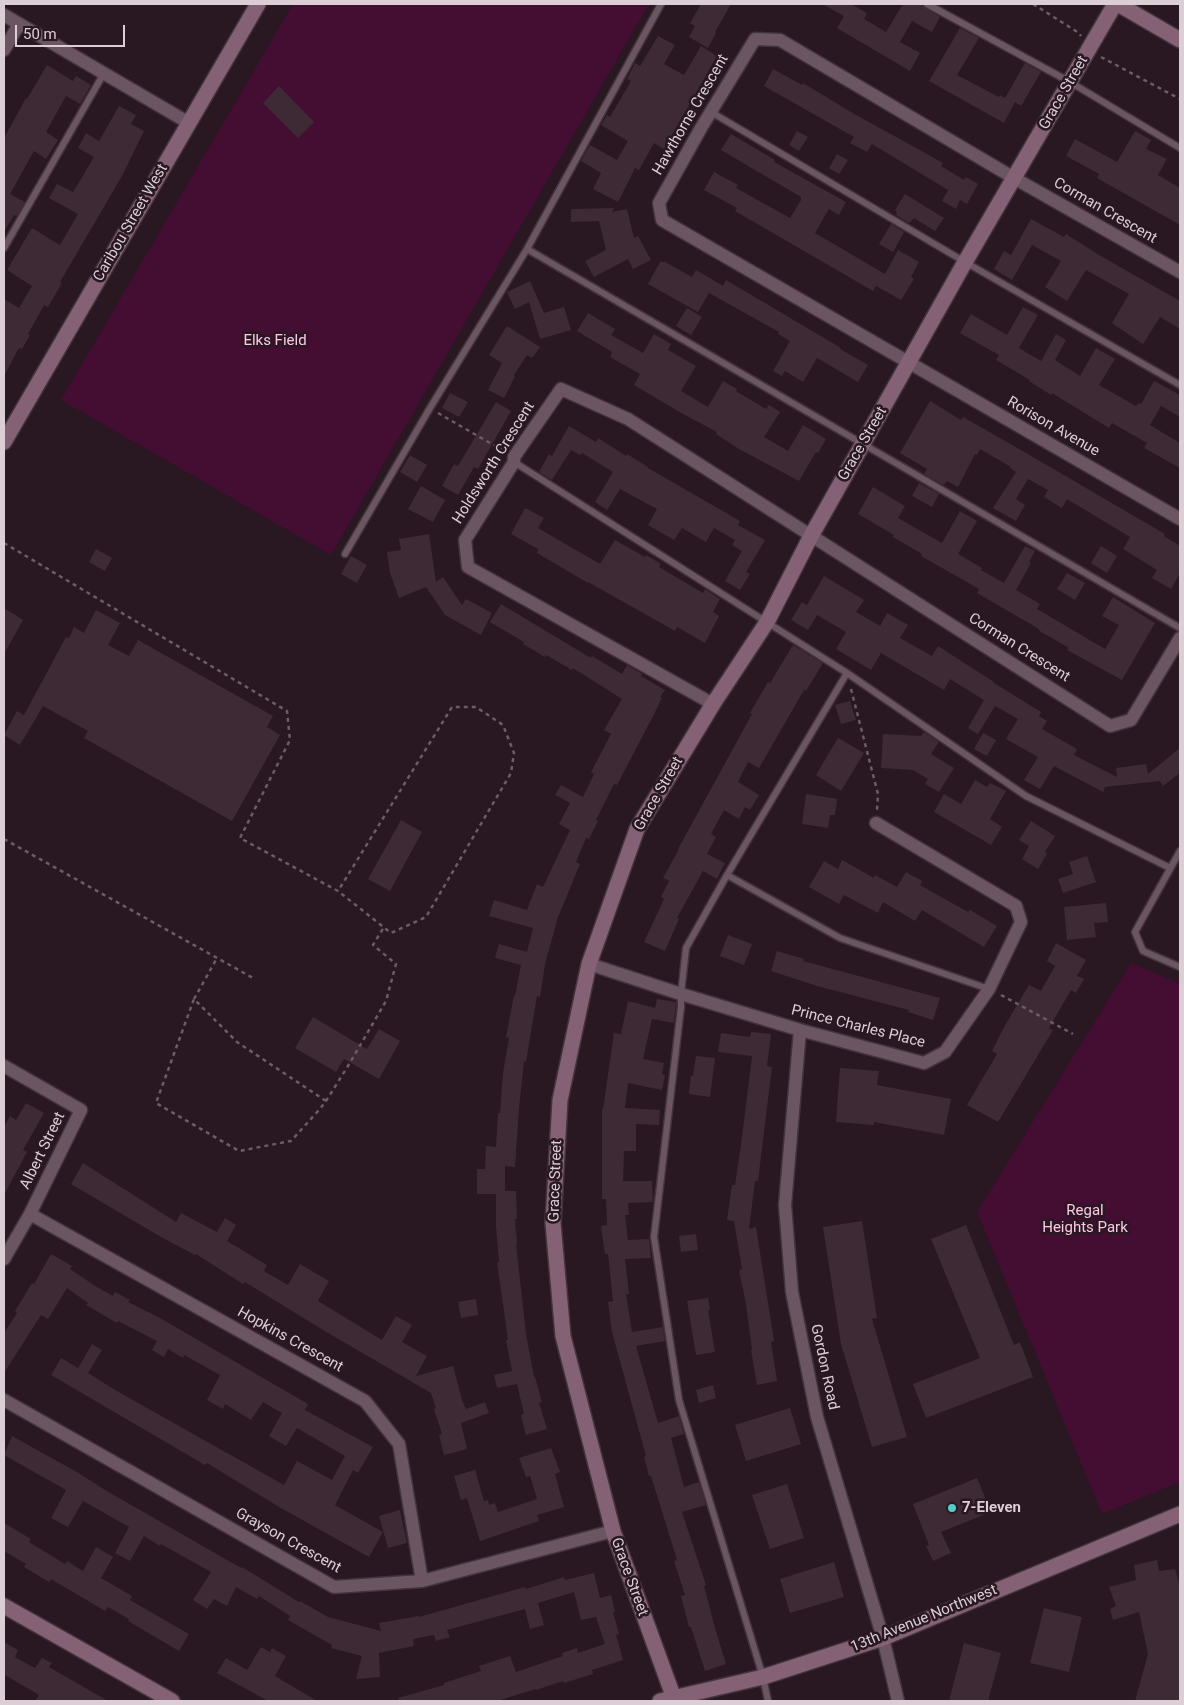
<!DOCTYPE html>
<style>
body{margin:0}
#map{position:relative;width:1184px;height:1705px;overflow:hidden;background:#291722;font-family:Roboto,sans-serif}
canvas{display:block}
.frame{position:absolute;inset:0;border:5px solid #dbced5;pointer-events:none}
.scale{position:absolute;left:15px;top:25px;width:110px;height:22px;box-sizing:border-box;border:2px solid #dbced5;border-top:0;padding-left:6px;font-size:15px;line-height:18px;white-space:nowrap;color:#dbced5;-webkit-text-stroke:4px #291722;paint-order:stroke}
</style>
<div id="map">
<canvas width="1184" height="1705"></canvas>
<div class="frame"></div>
<div class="scale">50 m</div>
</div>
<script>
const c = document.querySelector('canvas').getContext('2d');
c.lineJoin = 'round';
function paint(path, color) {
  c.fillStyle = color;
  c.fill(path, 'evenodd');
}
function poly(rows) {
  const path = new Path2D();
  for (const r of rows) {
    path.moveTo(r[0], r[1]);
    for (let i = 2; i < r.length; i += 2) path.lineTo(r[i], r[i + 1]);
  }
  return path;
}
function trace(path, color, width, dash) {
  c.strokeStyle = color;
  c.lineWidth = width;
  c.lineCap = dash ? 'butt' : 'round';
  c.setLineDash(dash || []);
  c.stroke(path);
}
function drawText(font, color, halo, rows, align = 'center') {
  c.font = font + ' Roboto,sans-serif';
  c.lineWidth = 5;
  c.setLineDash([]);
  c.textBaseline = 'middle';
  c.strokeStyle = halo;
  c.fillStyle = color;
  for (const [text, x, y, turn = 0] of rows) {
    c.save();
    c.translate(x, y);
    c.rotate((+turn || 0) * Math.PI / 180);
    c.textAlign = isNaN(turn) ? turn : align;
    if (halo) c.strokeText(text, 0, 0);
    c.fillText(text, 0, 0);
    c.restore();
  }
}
paint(poly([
 [293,4,649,4,331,555,61,400],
 [1131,963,1180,984,1180,1482,1102,1514,977,1212]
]), '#440d32');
paint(poly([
 [701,4,731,4,715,32,716,33,708,48,689,37,695,26,690,23],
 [822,4,851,4,867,13,864,19,886,32,903,4,920,4,940,17,932,32,912,21,900,42,920,53,910,71,837,28,844,16],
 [960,28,979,38,957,75,999,97,1000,95,1005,98,1025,63,1041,72,1021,106,1015,102,1004,123,929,81],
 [658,36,675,45,664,64,684,75,701,46,717,56,664,149,654,143,639,170,635,168,618,202,593,189,601,173,581,161,590,145,617,160,628,141,601,125,607,115,610,117,631,81,627,79,635,63,640,66],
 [47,65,73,81,76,76,91,85,80,104,66,96,46,132,58,140,46,159,34,151,10,194,25,202,17,216,14,215,4,232,4,138,26,98,27,99],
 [773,69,802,85,803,83,856,115,918,149,943,163,941,166,964,180,966,177,978,184,967,204,960,200,956,209,942,201,948,190,872,144,867,152,850,143,854,137,764,86],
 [279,86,314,122,298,138,263,103],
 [119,106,136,115,131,124,144,131,122,176,60,282,62,283,48,307,44,305,28,334,30,335,22,349,19,348,4,376,4,299,19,308,32,286,7,270,32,228,60,245,78,214,49,198,57,184,73,192,94,157,78,148,86,133,99,141],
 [797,131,808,137,799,151,789,145],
 [1135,131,1151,140,1146,149,1167,159,1158,175,1180,188,1180,225,1097,178,1099,174,1066,156,1075,139,1117,162],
 [731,134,775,160,774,162,846,202,839,215,829,209,815,233,885,274,898,250,919,262,911,277,914,279,901,300,876,286,873,291,735,211,737,208,704,190,714,172,738,185,736,188,790,218,801,200,801,197,721,150],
 [837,154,848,160,839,174,829,168],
 [905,194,944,218,935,231,914,218,909,223,896,215,897,212,895,210],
 [614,208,612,212,627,209,634,238,638,236,651,260,633,269,628,259,594,277,585,261,606,250,599,221,571,222,571,209],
 [1031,219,1064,237,1066,234,1099,255,1180,301,1180,329,1160,317,1143,344,1112,323,1129,294,1086,270,1067,301,1045,287,1061,261,1032,245,1012,280,994,269,1004,251,1011,255],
 [891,224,904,232,893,252,879,244],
 [660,262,665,262,692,277,696,270,723,286,726,280,841,348,840,349,868,365,858,382,817,358,803,382,785,371,782,376,773,371,790,341,778,334,779,332,709,293,698,312,648,284],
 [530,281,544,313,564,307,571,330,540,339,529,302,515,309,507,292],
 [1023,307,1038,315,1019,348,1041,361,1056,334,1066,340,1055,360,1080,376,1096,348,1115,359,1099,385,1136,406,1139,403,1141,404,1154,381,1180,395,1180,417,1161,406,1150,425,1180,443,1180,468,1144,448,1147,443,1112,423,1109,428,1052,393,1051,395,1029,381,1030,380,996,360,999,355,960,333,971,314,1007,335],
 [687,308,702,317,691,335,676,326],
 [588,313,615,329,611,335,643,353,654,334,671,344,668,350,696,366,681,391,708,407,723,381,737,389,736,391,766,409,769,405,780,412,764,437,788,451,803,425,826,439,818,453,816,452,799,481,739,449,716,434,717,432,683,414,634,385,640,374,610,357,612,352,577,331],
 [507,326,540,347,532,358,527,355,514,375,515,376,504,398,488,390,502,363,489,355],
 [450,393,468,402,459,417,442,408],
 [930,401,961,420,963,417,1021,450,1165,534,1164,536,1180,546,1180,573,1171,589,1152,578,1157,570,1123,549,1130,537,1067,499,1062,508,1044,497,1048,490,1028,479,1016,499,1025,505,1016,521,993,508,1016,472,1010,468,1011,467,980,449,977,455,975,454,958,487,947,481,944,485,924,474,927,469,900,453],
 [496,402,511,411,478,469,474,467,458,495,442,486,454,464,458,466],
 [569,426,596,442,598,438,626,456,627,454,648,467,648,468,740,521,738,525,765,540,746,572,750,574,740,590,725,581,742,551,732,545,735,540,714,528,706,542,682,528,674,540,648,525,657,509,620,489,607,510,595,502,613,472,582,453,580,455,571,450,552,480,539,472,549,454,552,456],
 [410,455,427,465,417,482,400,472],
 [919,483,939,494,932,507,912,496],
 [421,486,445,500,433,522,408,509],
 [873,487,905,506,898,518,942,543,960,511,977,521,958,554,982,568,981,570,1004,583,1025,546,1035,551,1029,562,1031,563,1016,590,1040,604,1037,609,1105,649,1119,625,1102,616,1113,597,1155,623,1122,680,1067,650,1069,648,1038,630,1039,629,977,593,979,589,921,556,922,554,893,537,894,535,858,514],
 [525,508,544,518,538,528,600,564,615,540,645,557,646,555,661,564,659,567,703,593,705,589,720,599,713,612,719,616,705,643,677,627,675,631,588,582,588,583,537,553,538,549,511,534],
 [429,534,436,582,443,577,462,605,466,599,492,613,481,635,445,615,426,587,399,598,390,573,387,552,401,550,399,539],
 [1101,546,1117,556,1107,573,1091,563],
 [96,549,112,558,105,571,89,562],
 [351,556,367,565,357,583,341,574],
 [1067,573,1085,583,1075,600,1057,589],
 [824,576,864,600,856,612,880,626,887,613,908,625,900,638,932,656,938,646,994,682,994,683,1041,712,1039,716,1047,721,1042,729,1077,749,1074,755,1117,777,1116,768,1146,764,1148,774,1180,748,1180,773,1163,786,1160,781,1105,787,1103,792,1054,766,1040,789,1024,780,1038,757,1006,739,1018,719,995,706,978,734,968,728,984,700,950,679,944,690,881,653,871,670,836,649,846,632,817,615,808,630,791,620,802,602,807,605],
 [501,604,591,658,592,656,622,674,627,665,642,674,641,676,665,690,660,697,662,698,651,720,617,785,614,784,596,820,598,821,589,839,586,838,576,862,580,864,558,917,545,964,540,997,537,996,526,1062,524,1061,519,1108,515,1167,505,1166,505,1191,516,1191,517,1219,515,1219,517,1244,516,1244,526,1334,534,1377,535,1377,542,1402,539,1403,547,1429,526,1435,521,1415,524,1414,517,1384,497,1388,494,1375,512,1371,506,1340,508,1340,497,1262,499,1262,496,1226,496,1194,477,1194,477,1169,485,1169,486,1146,496,1147,498,1113,500,1113,503,1073,509,1038,506,1037,514,995,515,996,521,965,495,958,499,944,527,952,533,928,489,916,494,900,527,910,537,884,543,887,570,830,559,824,570,803,555,795,561,785,583,797,594,774,591,772,611,734,604,730,622,699,573,668,572,670,546,655,545,657,523,644,524,642,490,622],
 [4,608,23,620,4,654],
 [96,610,120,623,108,645,129,656,138,640,273,716,267,727,280,735,232,821,84,738,88,731,43,706,20,745,4,735,17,711,24,715,66,637,69,638,74,627,84,633],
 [793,645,823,663,806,691,804,690,759,768,748,762,738,782,759,795,750,810,745,807,739,819,724,810,711,834,716,837,707,854,725,863,717,879,703,871,677,918,679,919,665,951,644,942,664,899,661,897,669,881,663,878,679,849,678,849,752,714,750,713,768,682,770,683],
 [850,701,856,720,841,724,835,705],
 [924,732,939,742,931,754,954,768,939,792,925,784,928,779,913,770,881,768,883,734,921,736],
 [983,733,996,740,987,756,974,749],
 [838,738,864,753,841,791,816,775],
 [975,780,987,787,990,783,1006,791,990,819,1002,827,991,845,934,812,944,794,961,804],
 [806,794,837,799,835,815,830,815,828,828,802,824],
 [401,820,422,832,390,891,368,879],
 [1031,821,1055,836,1045,852,1047,854,1038,869,1022,859,1029,846,1019,840],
 [1087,856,1096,882,1063,893,1058,879,1073,874,1069,862],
 [842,860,874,878,875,875,897,887,906,872,922,881,920,885,968,912,970,910,997,926,984,947,922,910,915,921,883,902,878,913,844,895,839,904,809,887,824,861,838,869],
 [1106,903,1108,922,1094,923,1096,937,1067,940,1064,907],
 [728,935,752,944,744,965,720,956],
 [1056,943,1086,960,1077,976,1084,979,1076,993,1071,990,1049,1028,1053,1030,998,1122,967,1105,997,1054,992,1051,1004,1027,1029,985,1041,991,1055,966,1047,961],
 [777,951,804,959,803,961,940,998,933,1020,908,1012,909,1010,817,986,771,971],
 [657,999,676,1002,674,1023,652,1019,643,1059,664,1063,662,1074,665,1075,662,1090,628,1083,625,1108,660,1110,659,1125,636,1124,636,1151,624,1151,623,1181,652,1181,653,1202,628,1203,629,1215,625,1215,628,1240,649,1239,651,1258,625,1259,629,1294,626,1294,632,1332,663,1327,665,1341,636,1346,658,1423,679,1416,684,1434,671,1438,684,1487,699,1482,706,1505,682,1512,706,1585,704,1586,715,1628,726,1664,705,1671,691,1627,689,1627,681,1596,685,1595,674,1561,677,1560,651,1476,649,1476,644,1457,646,1456,612,1332,608,1302,613,1301,608,1254,605,1254,601,1226,607,1225,606,1199,602,1199,602,1109,603,1109,614,1033,621,1034,628,1001,655,1008],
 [313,1017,367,1049,379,1029,400,1041,379,1079,344,1059,336,1072,295,1048],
 [751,1032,771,1034,767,1066,772,1067,758,1181,755,1181,749,1229,756,1227,774,1341,771,1342,777,1381,757,1385,751,1350,752,1350,746,1304,739,1270,742,1269,734,1221,727,1220,732,1185,735,1185,741,1145,752,1056,718,1052,721,1033,750,1037],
 [696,1056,715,1058,710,1097,689,1094,691,1075,693,1076],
 [840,1068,879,1071,877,1085,951,1099,944,1135,874,1122,874,1125,836,1122],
 [26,1103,44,1113,23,1150,27,1152,4,1195,4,1127,10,1116,16,1120],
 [83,1163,176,1222,181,1213,217,1232,225,1218,236,1225,227,1241,267,1265,264,1271,288,1285,300,1264,329,1281,318,1301,382,1340,396,1316,412,1325,402,1342,427,1356,416,1376,453,1366,462,1400,466,1409,485,1402,489,1413,461,1423,467,1449,444,1455,439,1435,442,1434,434,1409,436,1408,431,1393,323,1330,245,1282,243,1284,196,1254,195,1255,161,1237,71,1184],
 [862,1221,877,1318,872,1319,907,1437,872,1447,841,1344,823,1227],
 [966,1225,1014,1345,1020,1342,1033,1377,926,1418,913,1384,980,1358,931,1239],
 [696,1234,698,1250,681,1252,679,1236],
 [51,1254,72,1266,70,1269,97,1287,113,1296,115,1292,130,1300,128,1302,160,1318,308,1404,305,1410,373,1447,358,1473,353,1470,335,1505,383,1532,369,1557,279,1507,207,1463,205,1465,51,1375,61,1358,78,1368,92,1344,102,1350,88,1373,115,1390,284,1485,297,1461,332,1480,345,1456,297,1428,286,1446,269,1436,282,1413,263,1402,251,1420,225,1404,223,1409,207,1400,220,1375,184,1355,183,1358,168,1349,164,1357,152,1350,157,1341,118,1321,117,1323,86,1305,88,1303,67,1288,48,1319,41,1315,4,1373,4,1333,17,1313,15,1311,32,1283,34,1284],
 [708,1298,710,1310,708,1310,715,1352,696,1355,687,1301],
 [476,1299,478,1315,461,1318,458,1302],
 [713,1385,716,1398,699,1403,696,1390],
 [790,1408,801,1444,746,1461,735,1425],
 [12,1436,75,1471,107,1491,241,1568,242,1567,299,1602,300,1601,328,1617,381,1631,379,1623,419,1616,419,1617,525,1587,526,1589,564,1577,565,1580,594,1573,600,1598,611,1595,615,1612,613,1612,619,1634,616,1635,623,1660,592,1670,593,1674,564,1683,563,1681,536,1690,536,1689,497,1701,399,1701,398,1698,444,1685,444,1683,481,1671,479,1666,510,1656,516,1672,563,1656,562,1653,577,1648,578,1653,605,1644,596,1617,581,1620,574,1592,538,1603,544,1625,530,1629,525,1609,447,1630,450,1637,436,1641,434,1635,413,1639,414,1646,379,1653,380,1677,356,1679,362,1656,331,1648,332,1645,288,1620,290,1616,259,1596,257,1599,236,1587,227,1606,214,1599,207,1609,193,1600,211,1572,161,1544,160,1546,144,1536,130,1561,115,1553,129,1527,83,1501,68,1527,51,1518,66,1490,4,1455],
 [551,1448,560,1472,555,1474,564,1507,537,1515,539,1521,480,1541,467,1498,461,1500,454,1476,475,1470,484,1501,488,1500,489,1505,495,1503,498,1512,537,1499,530,1476,526,1477,519,1458],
 [977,1478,991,1512,941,1532,951,1553,933,1561,926,1546,929,1545,913,1504],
 [787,1484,804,1538,770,1549,752,1495],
 [400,1510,407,1543,388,1548,379,1516],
 [4,1523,31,1539,29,1542,65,1564,67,1561,83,1571,96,1547,113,1557,101,1578,132,1596,130,1600,189,1634,179,1651,128,1621,129,1619,108,1607,105,1611,51,1579,49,1582,24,1567,26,1564,4,1551],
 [1157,1560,1159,1571,1175,1569,1180,1587,1180,1701,1135,1701,1148,1654,1139,1612,1113,1620,1110,1609,1116,1606,1109,1587,1136,1580,1134,1565],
 [834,1562,844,1597,790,1613,780,1579],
 [1044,1608,1082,1617,1069,1672,1030,1663],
 [4,1642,18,1650,15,1657,35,1668,42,1658,52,1663,49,1667,108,1701,35,1701,39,1695,5,1675,4,1677],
 [964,1643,1001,1653,988,1701,949,1701],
 [261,1647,270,1652,272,1648,286,1656,275,1676,317,1701,268,1701,217,1673,226,1658,247,1670]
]), '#3e2a35');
const lane = poly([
 [927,4,1070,82,1180,148],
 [711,112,965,262,1180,385],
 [4,248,104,73],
 [527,249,1180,628],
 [514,462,847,673,1026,796,1170,868],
 [345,554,430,408,527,249,661,4],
 [1180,851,1135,932,1143,951,1180,967],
 [727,875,840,938,989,989],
 [768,1701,763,1677,679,1400,654,1237,681,1007,681,994,686,948,727,875,847,673]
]);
const street = poly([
 [4,15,189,123],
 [4,50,19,24],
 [1180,272,1014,178,780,40,755,39,701,128,659,203,662,220,1180,519],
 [713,704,468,567,465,540,514,462,514,457,561,389,628,419,1110,726,1131,720,1180,638],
 [589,964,681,994,800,1030,924,1063,945,1052,989,989,1021,922,1016,906,876,823],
 [800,1030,785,1205,792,1292,817,1417,883,1638,898,1701],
 [4,1066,81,1110,30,1214,4,1259],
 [30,1214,365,1401,399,1444,422,1581],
 [4,1400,334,1587,422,1581,613,1531]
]);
const secondary = poly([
 [1118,4,1180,40],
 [4,442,258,4],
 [4,1606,172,1701],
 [660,1701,763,1677,883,1638,1180,1514],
 [675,1701,613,1531,563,1336,553,1223,560,1100,589,964,637,829,713,704,767,622,811,536,965,262,1115,4]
]);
trace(lane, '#41343b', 9);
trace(street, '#41343b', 15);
trace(secondary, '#41343b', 18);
trace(poly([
 [1033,4,1079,33,1081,36],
 [1101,57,1180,99],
 [438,413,502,450],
 [4,543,287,711,290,740,240,838,338,891,391,933,426,917,511,773,514,753,503,725,476,707,452,707,338,891],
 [851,689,878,794,877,810],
 [4,839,253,978],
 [1001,995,1073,1034],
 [194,999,217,958],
 [326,1101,237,1042,194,999,156,1103,239,1151,291,1141,319,1110,326,1101,348,1066,386,1001,396,964,373,945,384,927]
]), '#6c5c66', 2.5, [4, 4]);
trace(lane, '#6c5562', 6);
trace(street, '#6c5562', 12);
trace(secondary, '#856176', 15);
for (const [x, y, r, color] of [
 [952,1508,5,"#52cdcc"]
]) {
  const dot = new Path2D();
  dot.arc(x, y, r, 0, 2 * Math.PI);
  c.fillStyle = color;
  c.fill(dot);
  trace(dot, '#291722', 2);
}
drawText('15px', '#dbced5', '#291722', [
 ["Grace Street",1064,93,-60],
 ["Hawthorne Crescent",691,115,-60],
 ["Corman Crescent",1105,211,30],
 ["Caribou Street West",131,223,-60],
 ["Rorison Avenue",1053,427,30],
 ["Grace Street",863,444,-60],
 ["Holdsworth Crescent",494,463,-58],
 ["Corman Crescent",1019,648,32],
 ["Grace Street",659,794,-60],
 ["Prince Charles Place",858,1027,14],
 ["Albert Street",43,1151,-64],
 ["Grace Street",556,1181,-88],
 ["Hopkins Crescent",290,1340,29],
 ["Gordon Road",824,1367,78],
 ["Grayson Crescent",288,1541,29],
 ["Grace Street",629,1577,70],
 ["13th Avenue Northwest",924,1619,-22]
]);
drawText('15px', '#ffc6e6', '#291722', [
 ["Elks Field",275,341],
 ["Regal",1085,1211],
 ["Heights Park",1085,1228]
]);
drawText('bold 15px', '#dbced5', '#291722', [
 ["7-Eleven",962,1508]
], 'left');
</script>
